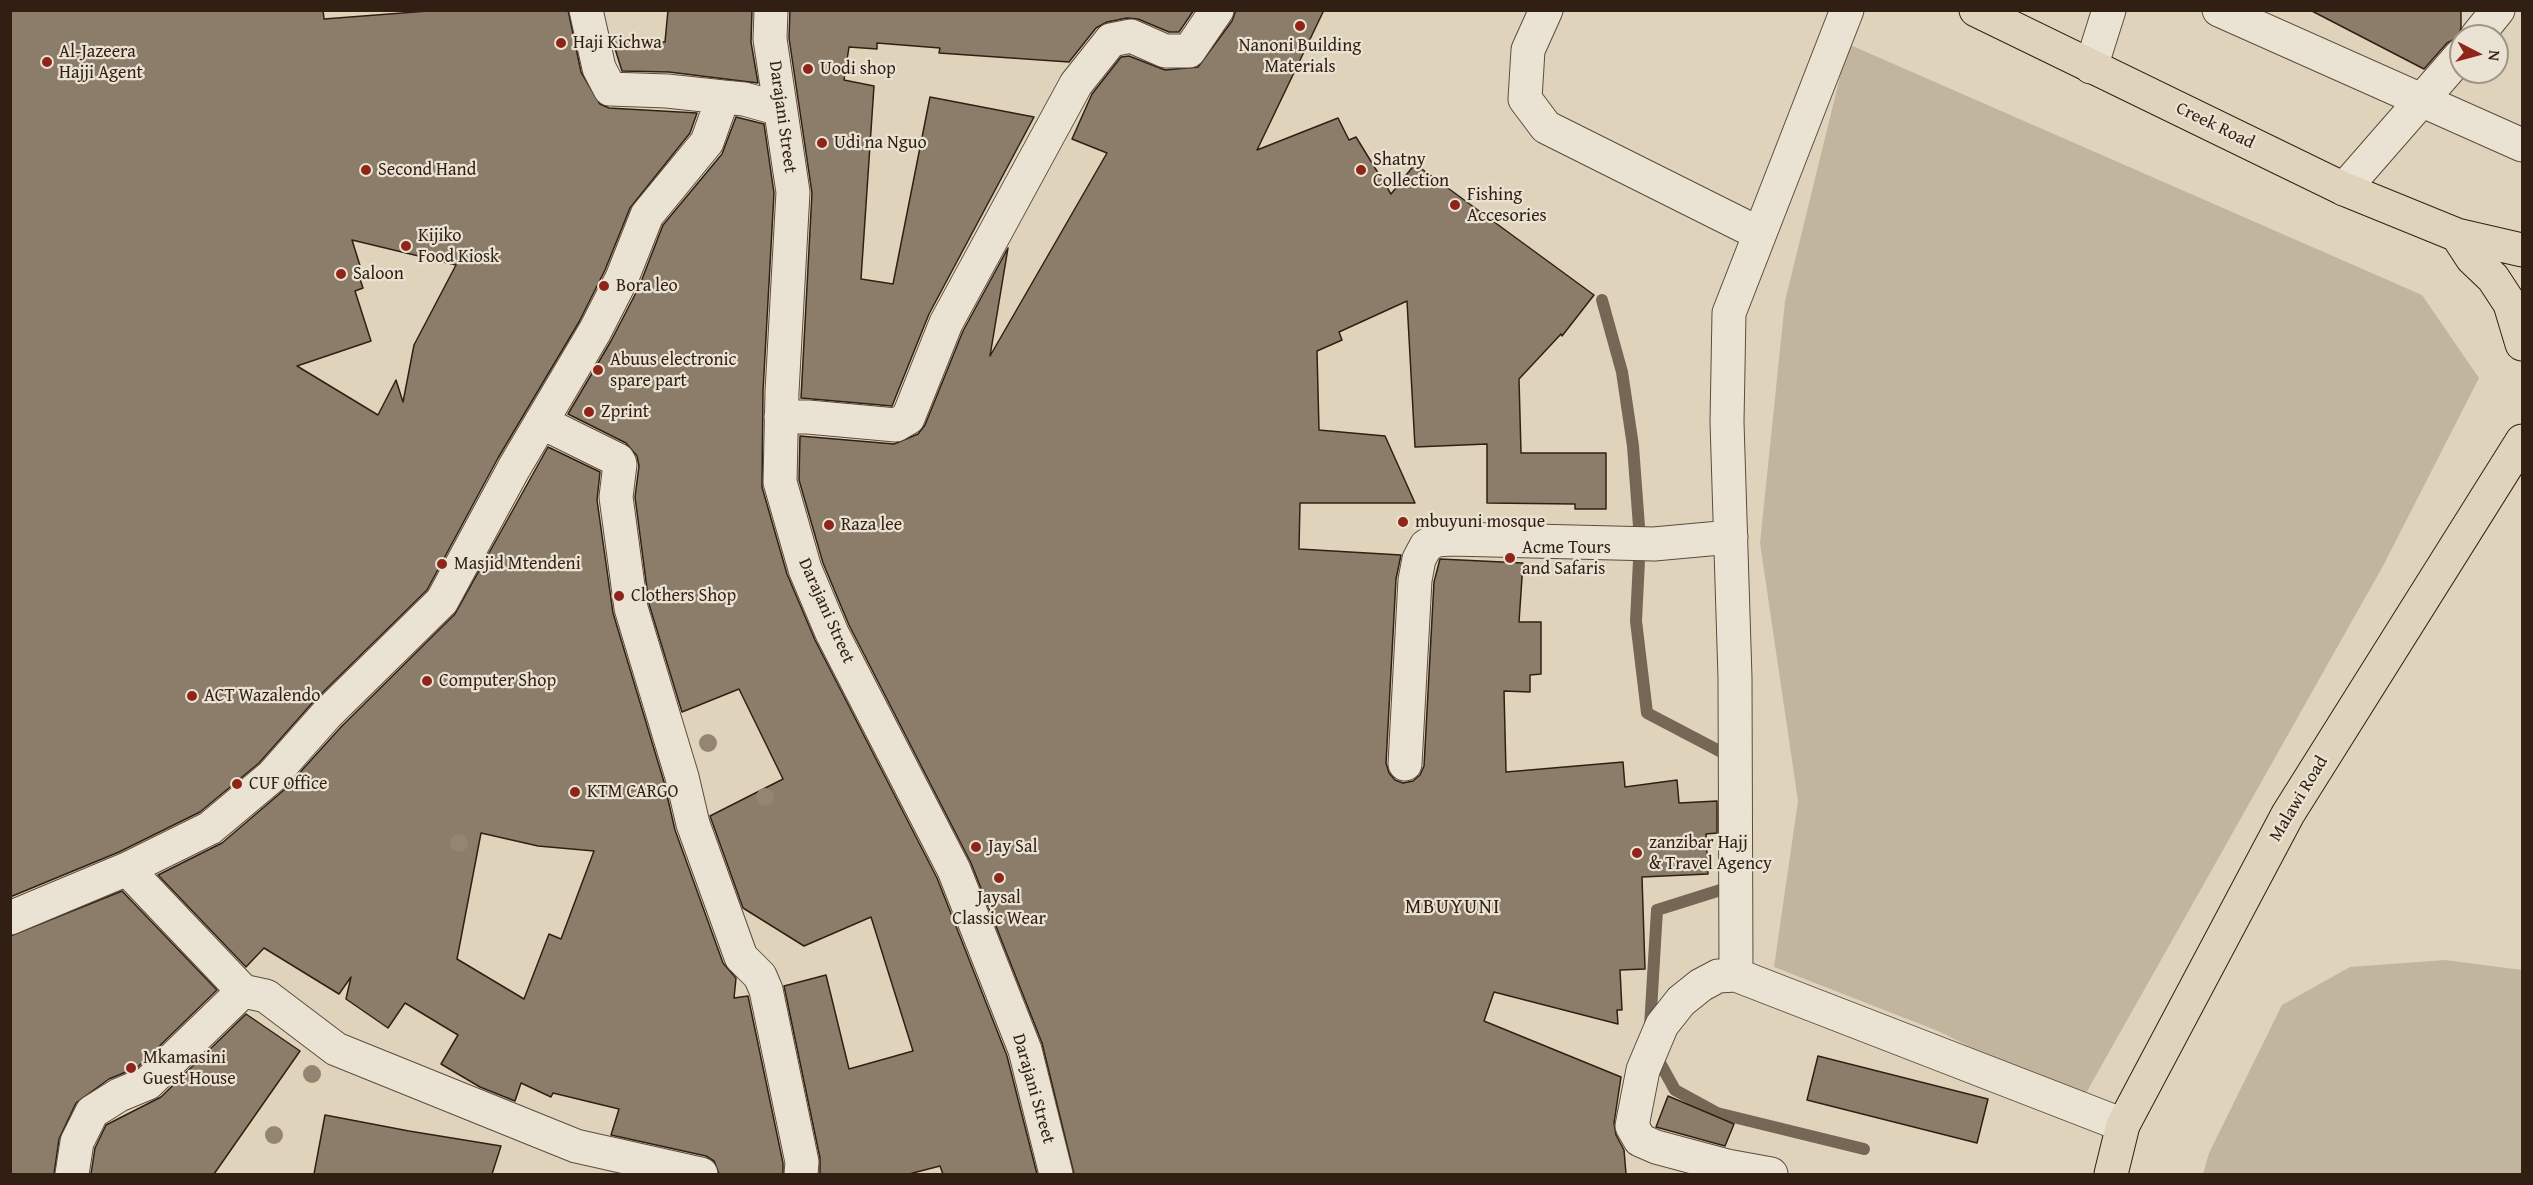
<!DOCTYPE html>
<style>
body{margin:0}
#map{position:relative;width:2533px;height:1185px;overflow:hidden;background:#dfd4bb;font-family:"Gentium Book Plus",serif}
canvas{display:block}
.frame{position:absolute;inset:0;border:12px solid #321f13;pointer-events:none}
.north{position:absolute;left:2449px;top:24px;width:60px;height:60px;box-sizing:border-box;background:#eae3d3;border:2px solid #a09586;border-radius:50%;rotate:96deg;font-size:16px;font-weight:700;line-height:24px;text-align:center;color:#321f13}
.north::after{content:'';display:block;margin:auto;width:21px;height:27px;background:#8f2418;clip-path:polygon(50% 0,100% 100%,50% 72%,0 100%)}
</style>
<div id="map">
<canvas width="2533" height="1185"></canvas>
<div class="frame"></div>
<div class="north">N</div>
</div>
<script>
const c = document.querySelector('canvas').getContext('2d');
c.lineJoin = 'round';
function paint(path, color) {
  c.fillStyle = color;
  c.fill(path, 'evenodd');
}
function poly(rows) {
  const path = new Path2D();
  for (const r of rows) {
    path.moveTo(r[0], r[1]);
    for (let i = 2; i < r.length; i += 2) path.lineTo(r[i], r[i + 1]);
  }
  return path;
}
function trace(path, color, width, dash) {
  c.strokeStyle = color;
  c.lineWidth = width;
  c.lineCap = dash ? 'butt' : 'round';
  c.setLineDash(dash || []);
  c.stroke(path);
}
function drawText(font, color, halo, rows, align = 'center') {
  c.font = font + ' "Gentium Book Plus",serif';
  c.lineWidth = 4.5;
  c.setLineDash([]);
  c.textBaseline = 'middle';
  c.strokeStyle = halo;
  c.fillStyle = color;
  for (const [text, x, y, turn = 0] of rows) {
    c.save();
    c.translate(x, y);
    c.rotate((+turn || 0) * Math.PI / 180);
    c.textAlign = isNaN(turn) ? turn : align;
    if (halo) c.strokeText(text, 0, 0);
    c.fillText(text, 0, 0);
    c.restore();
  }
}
paint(poly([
 [1848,44,2422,295,2479,378,2383,566,2081,1102,1938,1031,1774,967,1798,801,1760,543,1785,301],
 [2445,960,2522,970,2522,1174,2203,1174,2209,1153,2282,1005,2350,967]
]), '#c2b59e');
trace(poly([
 [1602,300,1622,372,1633,446,1640,540,1636,621,1647,713,1729,756,1729,760],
 [1650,1027,1657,910,1730,887,1730,882],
 [1655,1054,1675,1090,1717,1113,1864,1149]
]), '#766656', 12);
const building = poly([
 [10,10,323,10,324,19,441,10,568,10,581,72,600,104,609,108,697,113,690,133,630,208,605,270,579,322,498,458,427,590,314,701,259,763,200,812,119,852,10,897,10,10],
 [352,240,456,265,414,345,403,402,396,380,378,415,297,366,371,341,355,291,363,288,358,273,362,272,352,240],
 [668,10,752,10,751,42,758,83,669,72,622,71,612,39,665,42,668,10],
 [790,10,1194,10,1179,32,1169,32,1138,19,1127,18,1107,22,1096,28,1069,62,939,53,940,48,877,43,877,49,849,47,844,80,874,86,861,279,893,284,930,97,1034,117,929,314,892,406,801,398,812,193,789,38,790,10],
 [1236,10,1324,10,1257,150,1338,118,1349,140,1356,137,1391,194,1415,164,1594,295,1562,336,1561,334,1519,379,1521,453,1606,453,1606,509,1575,509,1575,504,1487,503,1487,444,1415,447,1407,301,1339,332,1342,340,1317,351,1319,430,1385,436,1415,503,1300,503,1299,549,1401,555,1396,579,1386,763,1389,773,1395,780,1403,783,1413,781,1420,775,1424,766,1434,582,1440,559,1523,563,1519,622,1541,622,1541,674,1530,675,1530,692,1504,691,1506,772,1623,762,1625,787,1677,780,1679,803,1717,801,1717,833,1706,834,1708,874,1642,877,1645,969,1620,970,1622,1010,1617,1010,1618,1024,1494,992,1484,1021,1621,1077,1614,1123,1616,1135,1624,1150,1626,1174,1074,1174,1042,1043,971,863,849,625,823,563,799,480,800,436,894,444,918,434,925,425,963,331,1008,248,990,356,1107,153,1072,139,1092,94,1121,57,1129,56,1165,70,1198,67,1232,21,1236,10],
 [2310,10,2461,10,2461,27,2459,37,2447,43,2424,69,2310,10],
 [736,117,764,124,774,193,763,391,762,487,787,574,815,640,937,878,1007,1056,1037,1174,943,1174,940,1166,909,1174,820,1174,820,1158,784,986,826,975,849,1069,913,1051,871,917,804,946,743,908,710,816,783,779,739,689,682,712,649,604,635,497,639,466,637,456,626,443,568,414,611,341,639,287,663,225,722,154,736,117],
 [548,447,600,472,597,500,613,613,664,782,675,830,723,963,736,978,734,998,748,996,783,1163,783,1174,719,1174,714,1161,706,1156,611,1135,619,1109,553,1093,551,1097,521,1083,515,1101,480,1087,441,1064,458,1035,405,1003,388,1028,346,999,351,977,339,994,264,948,246,967,158,875,222,843,284,790,341,727,455,614,548,447],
 [481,833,538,846,594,851,561,939,549,934,524,999,457,959,481,833],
 [122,891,217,990,138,1067,109,1079,76,1103,59,1139,54,1174,10,1174,10,936,122,891],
 [246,1014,300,1051,214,1174,91,1174,95,1148,106,1125,161,1097,246,1014],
 [1818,1056,1988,1099,1977,1143,1807,1100,1818,1056],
 [1668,1096,1734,1124,1725,1146,1656,1127,1668,1096],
 [325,1115,409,1131,501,1146,492,1174,314,1174,325,1115]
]);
paint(building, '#8c7d6a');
trace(building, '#321f13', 1.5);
const minor = poly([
 [586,10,599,68,610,89,667,91,723,97],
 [771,10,770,39,793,192,782,392,780,482,805,569,832,633,954,870,1025,1050,1056,1174],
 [1546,10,1528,50,1525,99,1546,127,1758,233],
 [2219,10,2522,145],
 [2477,36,2498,10],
 [2091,67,2109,10],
 [2344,189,2461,55],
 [781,417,808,417,896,425,908,418,946,323,1076,84,1111,40,1131,36,1165,51,1189,51,1217,10],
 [541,422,618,460,620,464,616,497,631,608,682,777,693,824,741,957,760,976,766,990,802,1162,801,1174],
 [1405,764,1415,580,1419,559,1426,546,1436,540,1452,539,1654,544,1731,537],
 [127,869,243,991],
 [10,918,127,869,210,828,272,776,327,714,442,601,514,468,595,331,622,278,647,215,707,142,723,97,744,99,780,109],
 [1736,975,1735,678,1727,422,1729,313,1847,10],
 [72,1174,77,1142,92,1112,119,1095,148,1083,243,991,266,996,336,1049,576,1146,701,1174],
 [1771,1174,1727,1166,1656,1147,1640,1140,1632,1126,1643,1070,1662,1025,1681,1001,1701,985,1718,976,1736,975,2123,1125]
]);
const major = poly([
 [1976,10,2344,189,2457,235,2522,250],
 [2457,235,2472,258,2493,278,2510,304,2522,344],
 [2111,1174,2123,1125,2288,814,2522,441]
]);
trace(minor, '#5d4c3d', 35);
trace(major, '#321f13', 35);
trace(minor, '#eae3d3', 33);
trace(major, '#dfd4bb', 33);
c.fillStyle = '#948572';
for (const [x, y] of [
 [708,743],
 [765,797],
 [459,843],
 [312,1074],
 [274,1135]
]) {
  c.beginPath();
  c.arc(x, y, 9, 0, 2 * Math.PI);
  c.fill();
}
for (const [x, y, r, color] of [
 [1300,26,6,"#8f2418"],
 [561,43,6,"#8f2418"],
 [47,62,6,"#8f2418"],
 [808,69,6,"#8f2418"],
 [822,143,6,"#8f2418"],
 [366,170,6,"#8f2418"],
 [1361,170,6,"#8f2418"],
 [1455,205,6,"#8f2418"],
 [406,246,6,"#8f2418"],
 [341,274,6,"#8f2418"],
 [604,286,6,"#8f2418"],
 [598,370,6,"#8f2418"],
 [589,412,6,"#8f2418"],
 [1403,522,6,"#8f2418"],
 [829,525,6,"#8f2418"],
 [1510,558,6,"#8f2418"],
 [442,564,6,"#8f2418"],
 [619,596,6,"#8f2418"],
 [427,681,6,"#8f2418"],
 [192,696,6,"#8f2418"],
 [237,784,6,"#8f2418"],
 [575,792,6,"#8f2418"],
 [976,847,6,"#8f2418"],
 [1637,853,6,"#8f2418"],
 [999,878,6,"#8f2418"],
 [131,1068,6,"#8f2418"]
]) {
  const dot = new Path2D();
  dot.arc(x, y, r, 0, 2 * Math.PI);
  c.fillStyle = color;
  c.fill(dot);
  trace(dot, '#eae3d3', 2);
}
drawText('18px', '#321f13', '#eae3d3', [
 ["Haji Kichwa",573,43],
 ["Nanoni Building",1300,46,"center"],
 ["Materials",1300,67,"center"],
 ["Al-Jazeera",59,52],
 ["Hajji Agent",59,73],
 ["Uodi shop",820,69],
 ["Udi na Nguo",834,143],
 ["Shatny",1373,160],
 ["Collection",1373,181],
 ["Second Hand",378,170],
 ["Fishing",1467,195],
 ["Accesories",1467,216],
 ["Kijiko",418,236],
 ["Food Kiosk",418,257],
 ["Saloon",353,274],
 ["Bora leo",616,286],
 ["Abuus electronic",610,360],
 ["spare part",610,381],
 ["Zprint",601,412],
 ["mbuyuni mosque",1415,522],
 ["Raza lee",841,525],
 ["Acme Tours",1522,548],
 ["and Safaris",1522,569],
 ["Masjid Mtendeni",454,564],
 ["Clothers Shop",631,596],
 ["Computer Shop",439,681],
 ["ACT Wazalendo",204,696],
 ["CUF Office",249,784],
 ["KTM CARGO",587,792],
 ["zanzibar Hajj",1649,843],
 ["& Travel Agency",1649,864],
 ["Jay Sal",988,847],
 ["Jaysal",999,898,"center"],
 ["Classic Wear",999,919,"center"],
 ["Mkamasini",143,1058],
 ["Guest House",143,1079]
], 'left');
drawText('18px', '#321f13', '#eae3d3', [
 ["Darajani Street",782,117,82],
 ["Creek Road",2215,126,26],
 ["Darajani Street",826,611,66],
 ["Malawi Road",2299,799,-59],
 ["Darajani Street",1033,1089,74]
]);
c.letterSpacing = '1.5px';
drawText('20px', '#321f13', '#eae3d3', [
 ["MBUYUNI",1453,908]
]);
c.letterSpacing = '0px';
</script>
